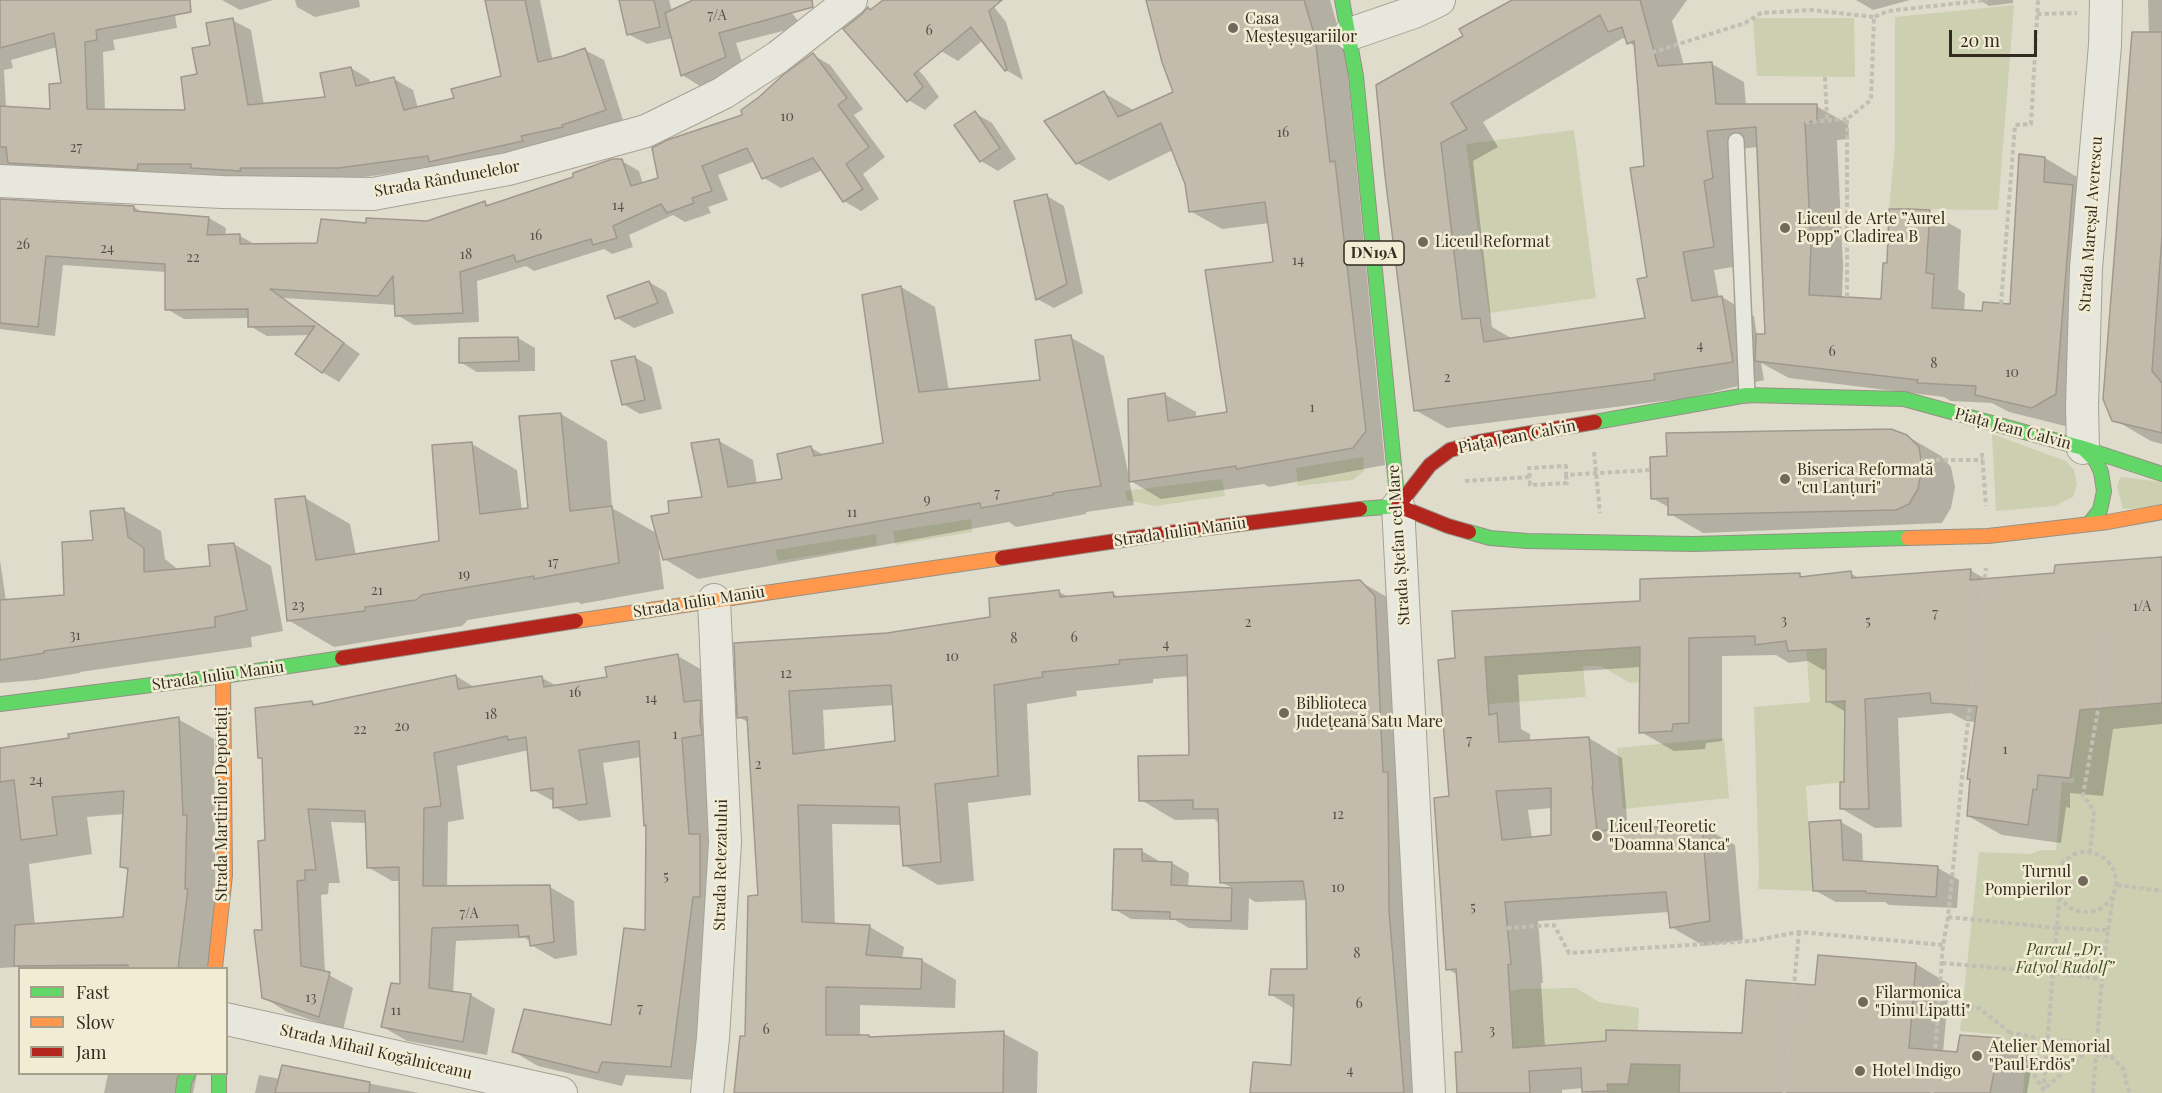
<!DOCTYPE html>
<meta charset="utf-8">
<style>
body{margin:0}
#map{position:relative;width:2162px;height:1093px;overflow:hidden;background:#e0dccc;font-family:"Playfair Display",serif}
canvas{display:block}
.legend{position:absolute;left:18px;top:967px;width:210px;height:108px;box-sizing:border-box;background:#f1ecd3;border:2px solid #a59f8b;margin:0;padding:8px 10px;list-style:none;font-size:18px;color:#332b1f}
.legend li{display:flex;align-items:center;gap:12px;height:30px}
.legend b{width:30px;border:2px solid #a59f8b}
.scale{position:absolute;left:1949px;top:30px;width:88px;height:27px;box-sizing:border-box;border:3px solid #332b1f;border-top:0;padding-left:8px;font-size:18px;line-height:21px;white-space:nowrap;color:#332b1f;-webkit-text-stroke:4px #f1ecd3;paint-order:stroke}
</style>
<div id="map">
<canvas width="2162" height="1093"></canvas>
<ul class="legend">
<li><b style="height:8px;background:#63d668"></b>Fast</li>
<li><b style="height:8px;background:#ff974d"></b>Slow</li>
<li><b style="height:8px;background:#b3261e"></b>Jam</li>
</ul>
<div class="scale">20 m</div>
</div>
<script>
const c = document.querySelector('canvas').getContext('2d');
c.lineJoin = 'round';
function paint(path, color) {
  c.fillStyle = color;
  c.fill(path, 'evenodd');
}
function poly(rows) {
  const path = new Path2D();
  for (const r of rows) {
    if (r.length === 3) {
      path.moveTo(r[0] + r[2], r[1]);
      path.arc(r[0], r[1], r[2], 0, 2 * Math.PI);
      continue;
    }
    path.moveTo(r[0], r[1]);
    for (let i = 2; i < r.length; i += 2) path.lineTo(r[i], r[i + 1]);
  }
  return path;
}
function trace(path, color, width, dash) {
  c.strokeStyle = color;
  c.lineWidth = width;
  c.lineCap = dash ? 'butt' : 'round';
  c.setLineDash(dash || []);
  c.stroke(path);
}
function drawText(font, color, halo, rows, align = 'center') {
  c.font = font + ' "Playfair Display",serif';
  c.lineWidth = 5;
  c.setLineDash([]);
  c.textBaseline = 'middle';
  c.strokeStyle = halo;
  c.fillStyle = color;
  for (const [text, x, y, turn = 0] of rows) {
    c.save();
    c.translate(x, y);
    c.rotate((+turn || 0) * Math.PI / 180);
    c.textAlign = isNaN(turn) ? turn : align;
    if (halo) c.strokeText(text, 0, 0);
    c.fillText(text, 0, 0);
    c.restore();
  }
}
paint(poly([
 [2014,5,1998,210,1889,209,1895,145,1895,17],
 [1753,18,1854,18,1855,77,1757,76],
 [1574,130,1596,298,1489,313,1466,144],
 [1992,434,2066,461,2074,470,2077,484,2073,497,2055,506,1996,511],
 [1363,457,1364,471,1353,480,1298,486,1296,468],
 [2121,477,2162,482,2162,507,2123,509,2117,486],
 [1222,479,1225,496,1155,506,1127,500,1125,491],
 [971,519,972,532,895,545,893,531],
 [876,534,877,545,778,561,775,550],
 [1825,632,1826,702,1845,701,1844,782,1806,786,1813,891,1758,889,1759,874,1754,707,1810,702,1805,633],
 [2090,637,2162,703,2162,1093,2023,1093,2025,1065,2002,1035,1960,1031,1979,852,2030,854,2041,850,2056,850,2062,782,2073,783,2075,778,2070,778],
 [1640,647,1640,682,1630,683,1601,666,1583,666,1586,697,1488,704,1485,657],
 [1724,738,1729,798,1623,809,1617,748],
 [1576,988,1599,1002,1639,1008,1638,1030,1607,1030,1606,1041,1513,1048,1510,991,1520,989],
 [1631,1064,1680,1065,1689,1093,1608,1093,1607,1084,1628,1084]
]), '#cccfb0');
paint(poly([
 [0,0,184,0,174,8,177,28,113,40,115,50,103,52,105,111,187,111,212,46,232,20,251,30,264,105,326,99,351,68,369,79,371,84,394,79,413,90,418,108,456,99,502,77,487,0,540,0,553,62,585,50,604,60,623,120,540,151,358,178,211,178,204,174,0,167],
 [57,47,63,84,52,110,6,108,4,70,13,68,11,60],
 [222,0,273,0,240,10],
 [295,0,359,0,360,7,315,17,297,7],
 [621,0,669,0,672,11,697,0,782,0,802,26,736,43,744,68,700,86,682,75,673,38,647,44,628,34],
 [900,0,995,0,991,3,1006,22,1023,80,1006,70,983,40,958,61,941,51],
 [1154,0,1330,0,1346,56,1385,465,1269,487,1264,484,1161,499,1129,480,1134,505,1086,512,1086,514,1016,527,1009,522,698,579,664,559,662,549,659,550,664,589,581,604,578,602,468,620,462,626,334,647,288,620,305,498,350,524,356,555,440,542,472,444,517,470,522,511,529,510,561,414,607,441,612,508,658,534,670,514,703,498,719,441,753,460,757,484,784,480,811,448,824,455,885,444,901,287,935,307,949,391,1042,381,1070,337,1104,356,1129,477,1164,394,1196,412,1196,418,1229,413,1275,263,1270,223,1222,229,1190,211,1186,183,1173,150,1109,181,1077,163,1104,93,1135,111,1175,93],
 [1515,0,1687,0,1672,21,1684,66,1712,64,1744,82,1746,106,1816,106,1848,124,1849,139,1837,140,1843,266,1842,298,1883,301,1889,264,1929,212,1961,230,1958,289,1965,294,1964,312,1983,313,2011,306,2045,158,2077,177,2076,188,2105,205,2088,412,2065,426,2009,412,1992,403,1951,401,1944,397,1789,378,1761,363,1764,380,1687,398,1447,428,1415,410,1386,176,1465,36],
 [1623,38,1636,47,1646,167,1648,278,1646,319,1511,338,1492,327,1473,161,1498,147,1483,122],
 [1758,147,1767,335,1757,336,1754,316,1722,297,1719,298,1714,270,1746,265,1739,149],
 [1856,0,1910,0,1873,10],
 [1980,0,2013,0,2013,3,1989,6],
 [2148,0,2162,0,2162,444,2151,441,2113,419,2149,33],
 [877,28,924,76,939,97,925,110,908,100],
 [813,55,830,65,863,109,854,115,885,157,863,174,879,199,861,211,844,201,823,170,781,188,764,178,755,161,718,175,728,200,708,207,711,213,685,222,673,215,629,235,633,247,612,254,604,249,534,271,526,266,477,281,479,322,414,325,397,315,396,305,283,298,360,354,339,382,322,372,310,335,267,336,250,326,250,318,184,319,167,309,166,272,63,265,55,336,0,329,0,201,134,207,145,214,209,218,226,228,225,236,240,236,256,245,318,244,367,225,427,223,485,203,490,206,622,161,639,171,643,184,660,179,744,116],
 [975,113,992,123,1016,159,998,171,981,161],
 [1047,196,1064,206,1083,293,1054,308,1037,299],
 [649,282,666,292,674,313,634,328,617,318],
 [518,338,535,348,535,371,477,372,460,362],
 [634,357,652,367,662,409,640,414,623,404],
 [1907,436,1941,456,1951,467,1955,487,1951,508,1942,523,1703,533,1670,514,1670,508,1652,498,1668,458],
 [124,510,161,531,165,559,180,571,212,568,234,544,271,566,283,631,251,637,252,647,80,672,80,673,36,680,0,683,0,560,6,601,66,596,95,542],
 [2162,558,2162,724,2113,729,2103,796,2070,793,2070,808,2066,807,2061,843,2002,835,1968,816,1976,722,1966,721,1951,713,1898,718,1902,827,1875,828,1842,809,1846,783,1846,712,1827,701,1827,669,1823,670,1808,661,1789,663,1776,655,1722,656,1722,741,1706,743,1705,749,1674,751,1641,732,1641,667,1518,675,1521,729,1530,734,1530,742,1589,738,1622,758,1628,831,1701,826,1735,845,1743,940,1704,946,1671,927,1669,912,1538,921,1543,983,1541,983,1545,1047,1743,1034,1817,987,1916,964,1949,984,1943,1053,1959,1054,2000,1040,2033,1059,2027,1093,1586,1093,1583,1091,1583,1088,1562,1090,1562,1093,1459,1093,1463,1053,1458,975,1448,969,1451,797,1457,660,1642,602,1799,575,1805,578,1850,573,1861,579,1970,570,1987,580,2056,574],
 [1552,808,1552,836,1532,838,1528,810],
 [1359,581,1394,601,1436,1093,1251,1093,1292,1067,1295,1009,1270,994,1309,970,1308,900,1255,902,1249,898,1248,930,1189,928,1175,920,1131,919,1114,909,1142,851,1159,861,1159,863,1172,863,1189,873,1188,887,1234,889,1221,882,1220,823,1214,819,1175,820,1141,800,1191,756,1189,676,1153,679,1153,683,1076,691,1077,696,1027,704,1031,795,968,803,974,881,938,885,904,865,902,825,832,824,835,925,870,927,904,947,902,959,921,960,956,980,955,1008,860,1005,860,1037,872,1038,1003,1033,1038,1052,1037,1093,735,1093,746,1038,760,896,749,723,739,717,888,635,992,618,1059,592,1069,597,1113,594,1121,598],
 [894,705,896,743,825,752,823,710],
 [678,656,702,670,712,842,695,1080,626,1075,622,1086,538,1066,514,1052,612,1027,647,931,647,826,645,825,641,757,603,763,611,817,579,821,555,807,555,802,533,790,529,750,457,766,464,819,448,822,447,888,550,887,574,901,577,955,555,959,531,945,531,942,525,938,456,941,453,993,471,995,495,1009,487,1055,407,1041,383,1027,401,986,400,881,392,881,368,867,367,823,331,822,340,883,329,883,328,894,321,895,325,973,353,988,343,1030,287,1012,263,997,266,842,263,760,259,757,312,702,318,706,456,676,476,688,542,678,557,686,608,678],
 [178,719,214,739,216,968,21,968,17,967,0,968,0,750],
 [124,814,121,867,130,871,125,918,35,925,29,864,92,854,87,817],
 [1841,822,1862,834,1863,863,1938,868,1959,880,1957,908,1889,905,1885,902,1836,902,1814,890],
 [283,1067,419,1093,255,1093,259,1075,280,1079],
 [108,1074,197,1074,193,1093,104,1093]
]), '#0003');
const building = poly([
 [0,0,190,0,191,12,96,30,97,40,85,42,87,109,185,110,181,77,197,74,192,48,210,45,206,23,233,18,248,105,325,97,320,73,351,67,356,86,394,77,404,110,454,98,451,89,501,76,485,0,525,0,538,62,563,56,585,48,606,110,562,125,563,127,521,136,523,141,429,162,428,156,339,168,240,168,241,171,191,168,191,164,138,164,137,170,8,163,6,147,0,147,0,106,50,109,49,84,61,83,54,33,0,48,0,0],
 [619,0,654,0,660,27,627,35,619,0],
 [693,0,812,0,813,7,719,33,726,57,681,76,665,13,693,0],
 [883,0,1002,0,989,11,1007,70,1005,71,971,27,914,74,923,87,907,102,843,29,862,14,868,7,870,10,883,0],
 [1146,0,1304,0,1315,37,1330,162,1335,161,1366,431,1353,448,1236,469,1236,466,1129,482,1128,399,1165,393,1168,421,1227,412,1205,270,1273,262,1265,202,1189,212,1185,184,1161,123,1076,164,1044,121,1104,91,1118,117,1173,92,1162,62,1146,0],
 [1512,0,1640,0,1658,66,1712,62,1716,104,1817,104,1817,121,1805,122,1811,247,1809,295,1881,299,1883,263,1887,263,1889,209,1909,209,1930,210,1926,273,1934,274,1932,308,1982,311,1983,302,2010,304,2019,154,2045,157,2044,182,2073,185,2056,394,2032,408,1975,395,1976,386,1917,383,1918,380,1755,361,1756,334,1765,334,1756,127,1707,131,1713,178,1704,181,1714,247,1683,252,1692,301,1722,296,1733,362,1654,374,1655,380,1414,411,1385,176,1376,85,1463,36,1459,29,1512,0],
 [1600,15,1608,32,1622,27,1627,44,1634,41,1644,166,1630,168,1647,277,1637,279,1645,318,1484,342,1480,318,1462,319,1441,143,1467,129,1451,103,1600,15],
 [2132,32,2162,32,2162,236,2152,371,2162,383,2162,433,2112,421,2103,399,2132,32],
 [813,53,847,98,838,105,869,147,846,164,863,189,843,202,813,158,762,179,747,148,702,166,712,191,692,198,694,203,667,213,661,204,613,226,617,238,593,245,591,239,516,262,514,255,460,272,463,313,395,316,393,276,378,296,270,289,344,343,322,373,295,354,315,326,248,327,248,309,165,310,165,264,46,256,38,327,0,323,0,199,134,206,134,211,209,217,207,235,240,234,240,244,317,243,321,219,366,223,366,218,427,221,485,201,486,206,573,177,573,173,612,159,622,159,631,186,658,178,652,148,667,140,742,115,741,110,759,97,783,75,813,53],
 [975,111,1000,148,980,162,954,125,975,111],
 [1047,194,1067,284,1036,300,1014,201,1047,194],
 [649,281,658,303,615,319,607,296,649,281],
 [901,286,919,392,1040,380,1035,340,1071,335,1101,486,1053,493,1053,495,981,508,980,503,663,560,651,516,669,513,668,501,702,497,691,443,719,439,728,487,782,479,777,454,811,446,814,456,883,443,862,295,901,286],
 [518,337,519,361,459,363,459,338,518,337],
 [635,356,645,400,622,405,611,361,635,356],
 [561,413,570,511,612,506,619,563,534,579,534,576,422,595,416,600,365,607,365,611,287,621,275,499,305,496,316,560,439,541,432,445,472,442,480,514,528,508,519,416,561,413],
 [1891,429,1907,435,1919,447,1922,467,1918,489,1909,504,1896,510,1668,515,1668,498,1651,499,1650,457,1667,456,1666,433,1891,429],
 [124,508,128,537,144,548,144,572,210,566,208,545,234,543,247,610,215,617,215,627,44,651,44,653,0,660,0,600,64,595,62,542,93,540,90,511,124,508],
 [2162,557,2162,703,2080,710,2070,778,2038,775,2037,790,2033,789,2028,825,1967,816,1970,779,1967,779,1977,706,1931,703,1930,693,1865,699,1869,809,1840,809,1840,782,1844,782,1845,701,1826,702,1826,649,1788,651,1786,641,1755,645,1755,636,1689,638,1689,723,1673,724,1672,731,1639,733,1640,647,1485,657,1489,715,1497,713,1499,742,1589,737,1593,786,1592,786,1597,831,1702,824,1710,921,1670,928,1666,892,1505,902,1511,964,1508,965,1513,1048,1606,1041,1606,1030,1742,1033,1746,980,1815,985,1818,955,1916,963,1909,1048,1957,1052,1960,1035,2001,1038,1990,1093,1679,1093,1680,1065,1631,1064,1628,1084,1607,1084,1608,1091,1582,1092,1581,1068,1529,1071,1530,1093,1457,1093,1455,1052,1462,1052,1456,969,1446,970,1434,798,1449,796,1438,660,1455,658,1452,611,1640,601,1640,579,1800,573,1800,577,1851,571,1852,578,1971,569,1970,580,2054,573,2055,565,2162,557],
 [1551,788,1551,835,1502,840,1496,791,1551,788],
 [1360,580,1375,596,1383,772,1388,772,1389,910,1404,1093,1250,1093,1253,1062,1291,1065,1294,995,1269,995,1271,969,1307,969,1306,901,1303,881,1220,883,1218,809,1193,809,1193,800,1139,801,1138,756,1189,755,1187,655,1119,660,1120,664,1042,672,1043,677,994,685,998,776,935,784,941,862,903,866,899,807,798,805,802,922,870,925,866,955,922,959,921,989,826,987,826,1035,869,1035,869,1037,1004,1031,1003,1093,734,1093,740,1036,745,1036,748,896,758,895,747,717,737,718,734,643,887,633,990,617,989,598,1059,590,1060,597,1113,592,1114,597,1360,580],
 [891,685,895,741,793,754,789,691,891,685],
 [678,654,684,702,701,700,700,722,702,735,682,738,689,834,700,834,700,897,693,897,671,1067,602,1062,598,1073,512,1052,524,1009,611,1025,624,928,645,930,646,825,644,826,639,741,579,750,587,804,553,808,553,788,531,791,526,737,508,740,507,736,434,753,441,806,424,808,423,886,550,885,554,942,530,946,529,936,519,937,518,925,432,928,429,988,471,994,463,1042,381,1027,391,983,400,984,399,867,367,868,365,811,308,809,316,870,305,870,305,880,297,881,301,966,330,972,319,1017,262,998,254,930,262,930,258,841,265,840,262,758,258,758,255,708,312,701,313,705,456,675,458,689,542,676,544,687,607,677,605,667,678,654],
 [179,717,183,815,187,815,185,889,188,889,178,969,128,969,128,965,14,966,15,925,123,917,128,868,120,867,124,791,52,797,57,835,21,840,14,780,0,782,0,748,69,738,68,734,179,717],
 [1841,820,1843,860,1938,866,1936,897,1866,893,1866,891,1813,891,1809,822,1841,820],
 [1114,849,1142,849,1142,861,1172,862,1171,885,1232,888,1231,921,1170,919,1170,912,1112,910,1114,849],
 [282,1065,370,1082,369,1093,275,1093,282,1065]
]);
paint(building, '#c3bcad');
trace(building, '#a0988c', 1.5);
const lane = poly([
 [1736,141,1747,395]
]);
const street = poly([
 [1350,34,1414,12,1439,0],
 [0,181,222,192,373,194,508,169,646,131,723,93,778,57,851,0],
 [2083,448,2082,407,2086,268,2105,45,2106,0],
 [1398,506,1429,1093],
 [226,1019,561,1093],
 [707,1093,713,1038,725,842,714,600]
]);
const fast = poly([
 [1342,0,1356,76,1398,506,1360,509],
 [1595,422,1747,395,1904,399,2083,448,2162,474],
 [2083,448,2096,461,2101,472,2104,491,2100,510,2089,524],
 [1469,532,1490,538,1527,541,1693,544,1908,538],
 [0,704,223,676,342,658],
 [219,1074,219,1093],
 [183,1093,184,1081,188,1074]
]);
const slow = poly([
 [1908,538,1988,536,2108,522,2162,512],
 [576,621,1002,558],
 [215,968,225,875,223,676]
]);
const jam = poly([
 [1469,532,1448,526,1398,506,1430,465,1450,450,1479,442,1595,422],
 [1002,558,1176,532,1360,509],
 [342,658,576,621]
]);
trace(lane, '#a5a196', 18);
trace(street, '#a5a196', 34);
trace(fast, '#959185', 16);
trace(slow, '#959185', 16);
trace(jam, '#959185', 16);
trace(poly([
 [2037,14,2077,13],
 [1642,67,1641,56,1745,23,1761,13,1812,10,1874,17],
 [1825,77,1827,120],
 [1805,122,1847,119],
 [1847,297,1847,119,1871,100,1874,17,1888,11,1987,0],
 [2001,304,2015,125,2031,124,2038,0],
 [1594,452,1600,513],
 [1982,453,1986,506],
 [1921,460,1983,460],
 [1566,475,1567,483,1530,485,1529,468,1566,466,1566,475,1650,470],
 [1465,481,1530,477],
 [2086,882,30],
 [2090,853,2094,811,2083,795,2102,687,2099,636],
 [2117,885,2162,891],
 [1948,917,2057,928,2059,899],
 [1507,928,1554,925,1569,953,1751,941,1799,932,1943,945],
 [2057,928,2108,930,2102,979,2053,973,2057,928],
 [2108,930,2113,898],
 [1942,963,2053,973,2043,1093],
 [1939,1007,1979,1008,2009,1032,2043,1090,2096,1043],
 [2009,1032,2047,1040,2095,1043],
 [2096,1055,2111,1056,2124,1070,2127,1087,2131,1093],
 [1784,1093,1799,932],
 [1932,1093,1943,945,1948,917,1966,739,1986,568],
 [2093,1093,2102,979]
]), '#c1beb4', 4, [4.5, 3]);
trace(lane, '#e8e7dd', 15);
trace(street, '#e8e7dd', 32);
trace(fast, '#63d668', 14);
trace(slow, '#ff974d', 14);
trace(jam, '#b3261e', 14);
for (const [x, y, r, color] of [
 [1233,28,6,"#70695c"],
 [1785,228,6,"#70695c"],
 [1423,242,6,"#70695c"],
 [1785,479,6,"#70695c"],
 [1284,713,6,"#70695c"],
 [1597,836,6,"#70695c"],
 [2083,881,6,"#70695c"],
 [1863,1002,6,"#70695c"],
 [1977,1056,6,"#70695c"],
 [1860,1071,6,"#70695c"]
]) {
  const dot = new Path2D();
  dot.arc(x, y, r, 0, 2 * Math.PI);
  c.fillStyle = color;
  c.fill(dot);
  trace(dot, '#f1ecd3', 2);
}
drawText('14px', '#574f42', null, [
 ["7/A",717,16],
 ["6",929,31],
 ["10",787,117],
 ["16",1283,133],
 ["27",76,148],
 ["14",618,206],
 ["16",536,236],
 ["26",23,245],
 ["24",107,249],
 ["18",466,255],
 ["22",193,258],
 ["14",1298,261],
 ["4",1700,346],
 ["6",1832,352],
 ["8",1934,364],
 ["10",2012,373],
 ["2",1447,378],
 ["1",1312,408],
 ["7",997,494],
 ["9",927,500],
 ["11",852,513],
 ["17",553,563],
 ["19",464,575],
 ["21",377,591],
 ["23",298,606],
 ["1/A",2142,607],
 ["7",1935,614],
 ["3",1784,621],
 ["5",1868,622],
 ["2",1248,623],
 ["31",75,636],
 ["6",1074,638],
 ["8",1014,639],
 ["4",1166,645],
 ["10",952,657],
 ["12",786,674],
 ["16",575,693],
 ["14",651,699],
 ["18",491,715],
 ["20",402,727],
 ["22",360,730],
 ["1",675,735],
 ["7",1469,741],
 ["1",2005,750],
 ["2",758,765],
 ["24",36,781],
 ["12",1338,815],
 ["5",666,877],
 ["10",1338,888],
 ["5",1473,908],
 ["7/A",469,914],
 ["8",1357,954],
 ["13",311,998],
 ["6",1359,1004],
 ["7",640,1009],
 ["11",396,1011],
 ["6",766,1030],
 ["3",1492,1031],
 ["4",1350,1071]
]);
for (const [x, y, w] of [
 [1374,253,60]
]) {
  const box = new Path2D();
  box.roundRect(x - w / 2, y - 12, w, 24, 4.5);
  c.fillStyle = '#f1ecd3';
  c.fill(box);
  trace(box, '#332b1f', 1.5);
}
drawText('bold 15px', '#332b1f', null, [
 ["DN19A",1374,253]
]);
drawText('16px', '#332b1f', '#f1ecd3', [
 ["Casa",1245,19],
 ["Meșteșugariilor",1245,37],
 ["Liceul de Arte ”Aurel",1797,219],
 ["Popp” Cladirea B",1797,237],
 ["Liceul Reformat",1435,242],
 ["Biserica Reformată",1797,470],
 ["\"cu Lanțuri\"",1797,488],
 ["Biblioteca",1296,704],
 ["Judeţeană Satu Mare",1296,722],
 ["Liceul Teoretic",1609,827],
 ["\"Doamna Stanca\"",1609,845],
 ["Turnul",2071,872,"right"],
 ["Pompierilor",2071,890,"right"],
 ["Filarmonica",1875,993],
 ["\"Dinu Lipatti\"",1875,1011],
 ["Atelier Memorial",1989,1047],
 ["\"Paul Erdös\"",1989,1065],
 ["Hotel Indigo",1872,1071]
], 'left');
drawText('16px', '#332b1f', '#f1ecd3', [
 ["Strada Rândunelelor",447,179,-10],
 ["Strada Mareșal Averescu",2091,224,-86],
 ["Piața Jean Calvin",2013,429,15],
 ["Piața Jean Calvin",1517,437,-11],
 ["Strada Iuliu Maniu",1180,532,-8],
 ["Strada Ștefan cel Mare",1399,545,-94],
 ["Strada Iuliu Maniu",699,602,-9],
 ["Strada Iuliu Maniu",218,676,-8],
 ["Strada Martirilor Deportați",222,804,-90],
 ["Strada Retezatului",721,865,-89],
 ["Strada Mihail Kogălniceanu",376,1052,13]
]);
drawText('italic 16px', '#3f4d28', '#f1ecd3', [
 ["Parcul „Dr.",2065,950],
 ["Fatyol Rudolf”",2065,968]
]);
</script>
